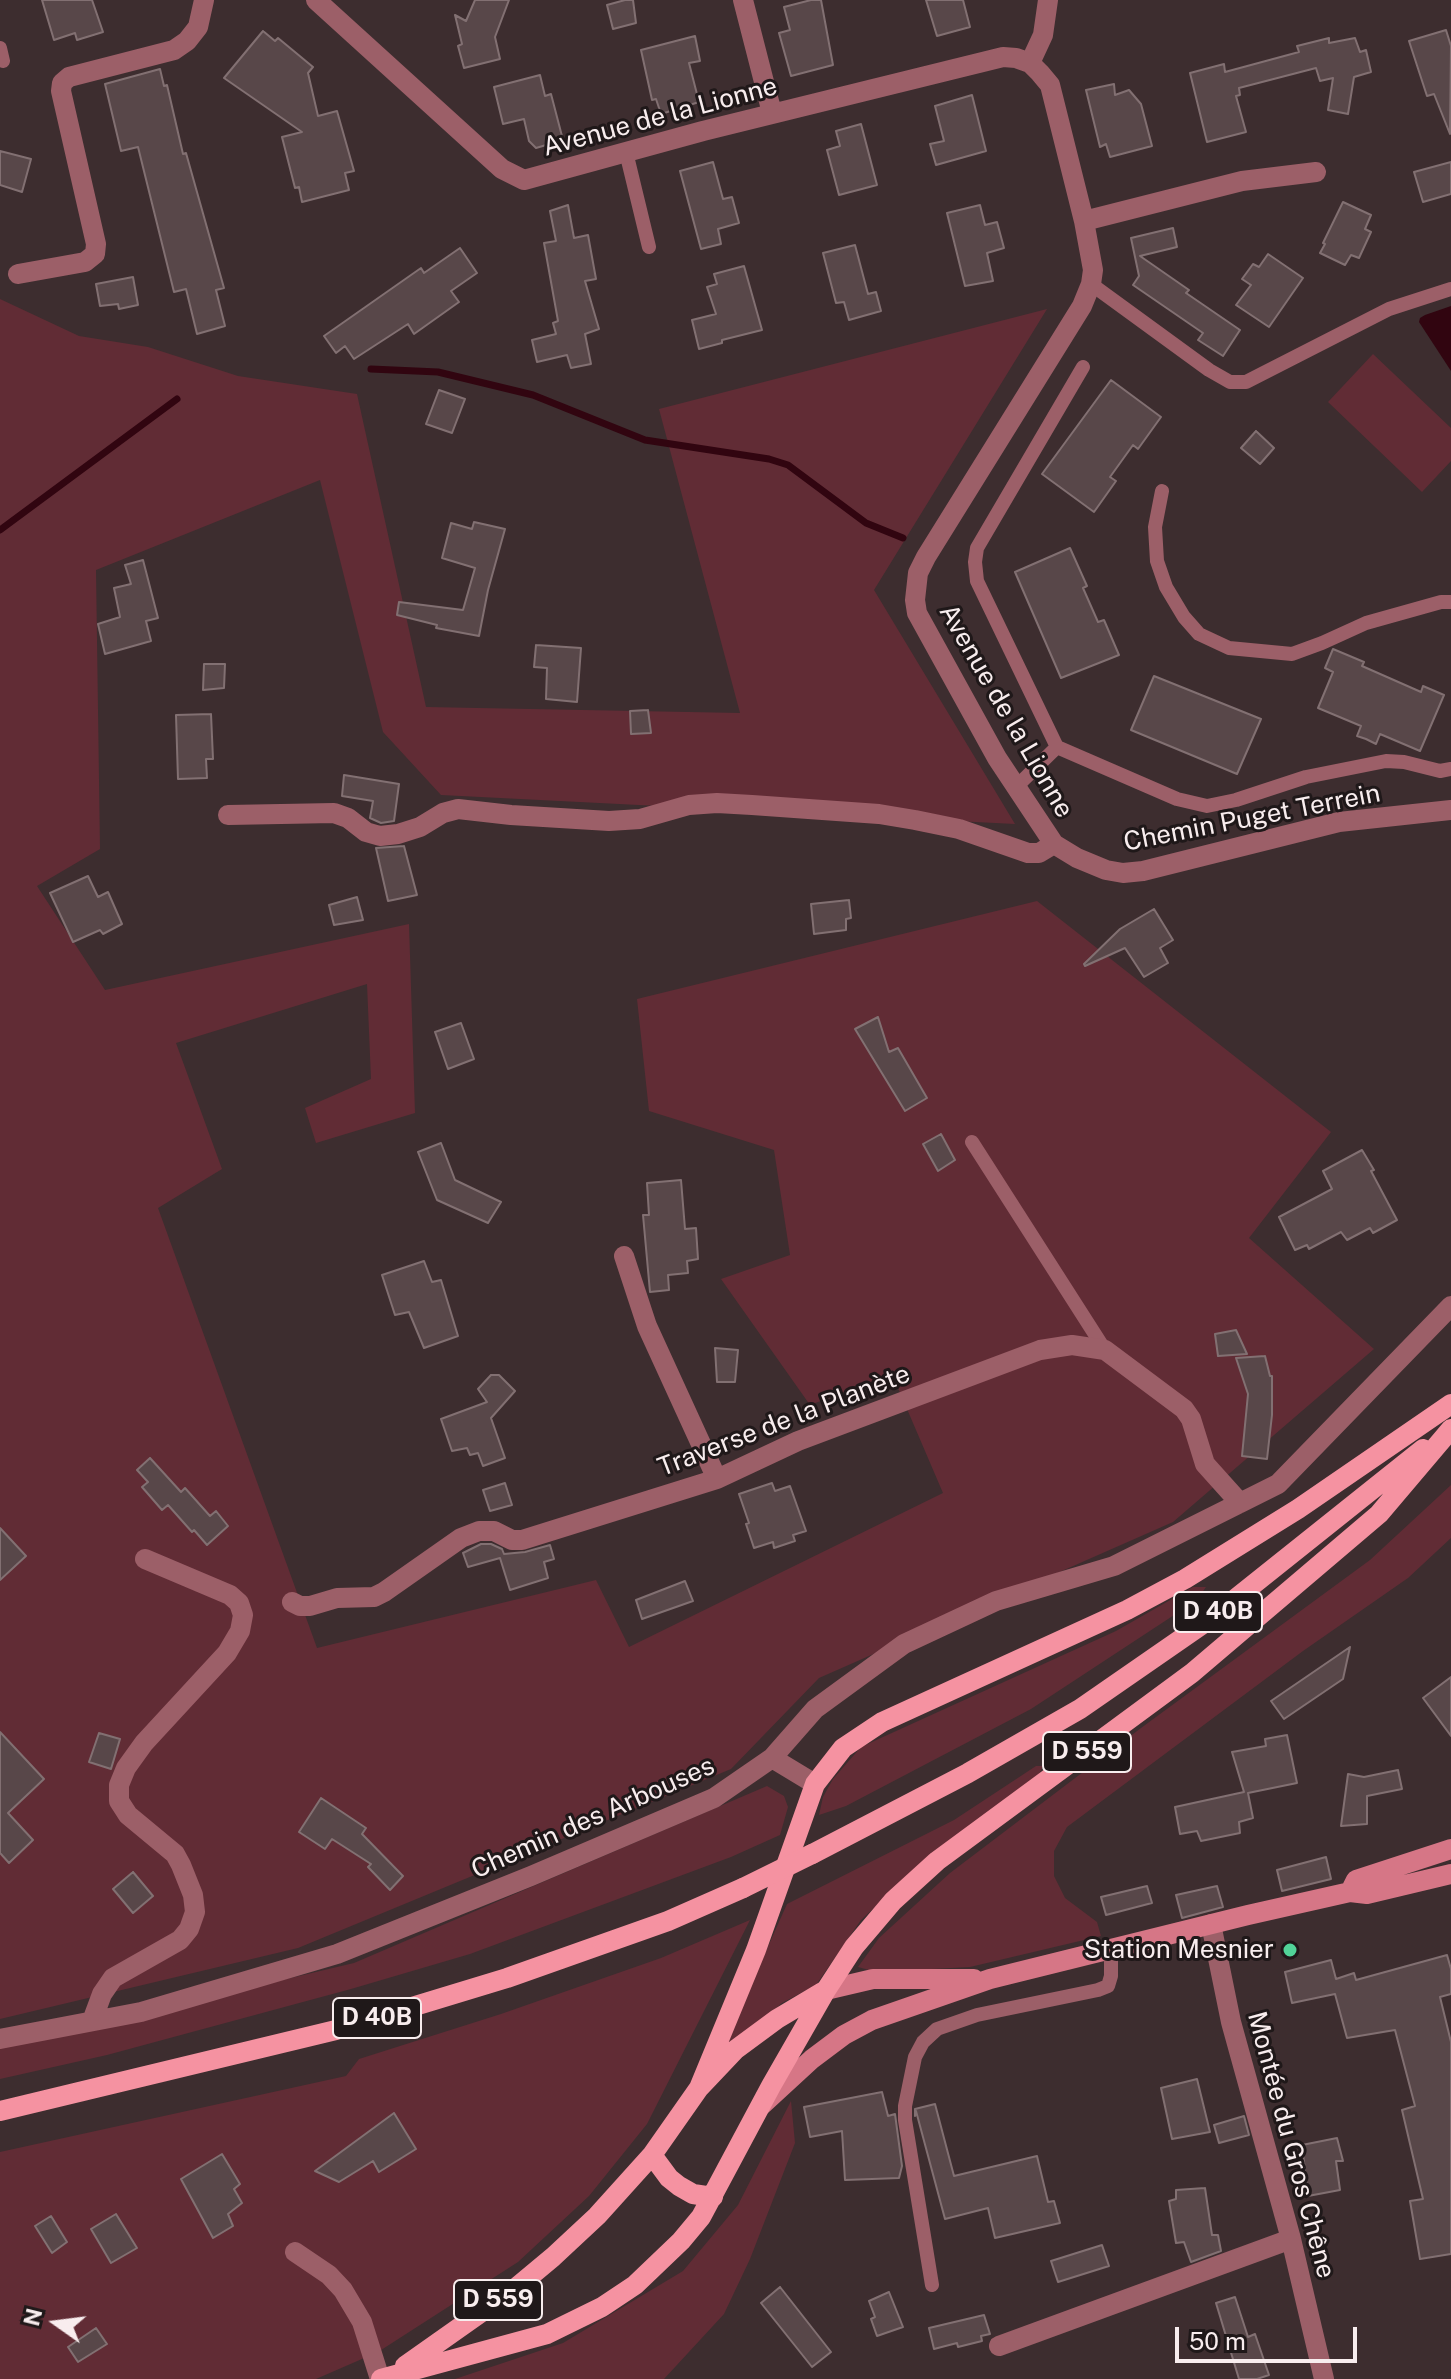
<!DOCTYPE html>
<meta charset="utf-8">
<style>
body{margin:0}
#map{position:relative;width:1451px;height:2379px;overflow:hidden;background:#3d2d2f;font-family:"Public Sans",sans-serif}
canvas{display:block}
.north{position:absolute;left:16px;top:2283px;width:80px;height:80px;-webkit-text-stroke:6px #1f1819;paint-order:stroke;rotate:284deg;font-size:22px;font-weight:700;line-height:32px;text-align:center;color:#f8edee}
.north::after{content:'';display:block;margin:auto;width:28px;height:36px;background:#f8edee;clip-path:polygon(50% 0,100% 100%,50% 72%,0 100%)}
.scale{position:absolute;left:1175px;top:2327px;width:182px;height:36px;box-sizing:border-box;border:4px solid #f8edee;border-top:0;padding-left:10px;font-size:24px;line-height:28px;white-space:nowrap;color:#f8edee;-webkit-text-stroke:6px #1f1819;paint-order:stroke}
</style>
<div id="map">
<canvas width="1451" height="2379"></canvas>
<div class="north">N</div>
<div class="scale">50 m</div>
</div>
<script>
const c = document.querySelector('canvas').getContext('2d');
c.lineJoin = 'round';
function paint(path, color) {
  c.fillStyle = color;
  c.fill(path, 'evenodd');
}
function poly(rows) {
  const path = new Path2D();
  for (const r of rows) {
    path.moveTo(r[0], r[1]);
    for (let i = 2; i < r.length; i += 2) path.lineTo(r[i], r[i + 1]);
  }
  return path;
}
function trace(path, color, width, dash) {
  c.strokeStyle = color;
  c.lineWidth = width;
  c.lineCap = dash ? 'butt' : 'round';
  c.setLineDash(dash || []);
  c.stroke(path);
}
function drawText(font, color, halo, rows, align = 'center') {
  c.font = font + ' "Public Sans",sans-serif';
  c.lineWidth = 6;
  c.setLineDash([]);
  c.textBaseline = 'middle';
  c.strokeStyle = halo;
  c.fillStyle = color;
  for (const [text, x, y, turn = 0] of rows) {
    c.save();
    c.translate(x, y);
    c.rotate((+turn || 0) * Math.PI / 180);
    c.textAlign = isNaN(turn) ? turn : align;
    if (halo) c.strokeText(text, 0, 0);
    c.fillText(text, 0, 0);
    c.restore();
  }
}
paint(poly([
 [0,299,79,336,148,347,238,376,357,394,426,707,740,713,659,409,1047,309,874,590,1015,824,441,795,383,732,320,480,96,570,100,849,37,886,105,990,409,924,415,1113,316,1143,305,1108,371,1079,367,984,176,1043,222,1169,158,1208,317,1648,596,1580,629,1647,943,1493,892,1374,810,1405,721,1279,790,1255,774,1150,649,1111,637,999,1037,901,1331,1132,1249,1238,1374,1349,1173,1522,819,1678,731,1769,298,1948,0,2019],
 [1373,354,1451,428,1451,461,1422,492,1328,402],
 [1451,1485,1451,1538,1408,1578,1303,1651,1067,1827,1054,1851,1054,1876,1065,1898,1097,1922,1101,1936,970,1967,876,1972,858,1967,879,1938,950,1873,1141,1728,1370,1560],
 [1193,1587,1206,1587,1197,1600,1031,1709,846,1806,819,1815,823,1797,833,1779,861,1747,1116,1631],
 [1036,1766,1043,1766,1037,1778,889,1894,861,1920,816,1985,782,2003,728,2050,724,2045,787,1904,954,1820],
 [767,1786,784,1796,788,1807,780,1835,731,1857,470,1954,351,1989,107,2055,0,2079,0,2045,96,2024,354,1963],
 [750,1920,647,2124,589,2196,518,2262,378,2352,316,2379,0,2379,0,2152,346,2076,359,2059,501,2014,661,1958],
 [791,2101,795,2143,750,2259,724,2314,664,2379,455,2379,563,2343,683,2271,738,2205]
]), '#612c35');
paint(poly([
 [1451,306,1451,371,1419,322,1420,318,1425,315]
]), '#310510');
trace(poly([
 [371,369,438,372,533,395,645,440,769,459,788,465,866,523,903,538],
 [0,530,177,399]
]), '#310510', 7);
const building = poly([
 [42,0,92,0,103,32,77,40,75,33,54,40,42,0],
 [475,0,509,0,495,37,500,59,464,68,458,46,462,44,455,15,466,21,475,0],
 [625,0,633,0,636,23,613,29,607,5,625,0],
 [811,0,821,0,833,65,791,76,779,33,790,30,784,7,811,0],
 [926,0,963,0,970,27,937,36,926,0],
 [1446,30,1451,46,1450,134,1434,94,1427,96,1409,41,1446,30],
 [263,31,275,41,278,38,313,67,308,73,318,116,337,111,354,171,345,173,349,190,302,202,299,187,295,188,282,137,302,132,224,78,263,31],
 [695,36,700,61,689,63,699,102,661,114,656,99,652,100,641,50,695,36],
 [1329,38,1329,43,1355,38,1360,52,1366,50,1371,72,1354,77,1348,114,1328,110,1333,78,1320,81,1316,68,1239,88,1240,95,1236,96,1246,132,1207,142,1190,73,1224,64,1225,72,1299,52,1297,46,1329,38],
 [160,69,164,86,167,85,183,154,186,153,224,288,216,290,225,326,197,334,186,289,174,292,138,147,121,151,105,84,160,69],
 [540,75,545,96,551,94,563,140,536,148,529,141,524,119,503,124,494,87,540,75],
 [1114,84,1115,95,1129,90,1141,104,1152,146,1110,157,1106,144,1100,147,1086,90,1114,84],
 [972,95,986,151,936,165,930,144,944,141,935,106,972,95],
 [861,124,877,185,839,195,827,150,840,146,836,131,861,124],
 [0,151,31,159,22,192,0,185,0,151],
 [713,162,723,199,732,197,739,223,718,229,721,244,701,249,680,171,713,162],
 [1451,162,1451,194,1423,202,1414,172,1451,162],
 [1343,202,1371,215,1365,229,1371,232,1359,258,1351,255,1345,265,1320,253,1325,244,1323,243,1343,202],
 [568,205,574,238,588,235,596,279,585,281,599,329,585,334,591,364,571,368,567,355,537,362,532,340,556,334,553,323,558,321,544,243,556,241,550,211,568,205],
 [980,205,985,225,997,222,1004,248,987,253,993,281,965,286,947,213,980,205],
 [1173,228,1177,247,1140,256,1189,290,1186,293,1240,330,1223,356,1198,340,1203,333,1133,285,1139,276,1131,238,1173,228],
 [855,245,868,294,876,292,881,311,849,320,844,302,836,303,823,253,855,245],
 [460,248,477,273,451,291,459,302,414,334,408,324,354,359,345,346,336,353,324,336,421,268,424,273,460,248],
 [1268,254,1303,278,1269,327,1236,305,1251,285,1242,279,1253,264,1259,267,1268,254],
 [744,266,762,330,722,340,722,343,699,349,692,320,716,314,707,287,717,284,714,274,744,266],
 [133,277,138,305,119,309,118,304,100,306,96,284,133,277],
 [1111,380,1161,417,1138,449,1133,445,1110,477,1116,481,1094,512,1042,474,1111,380],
 [439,390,465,399,452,433,426,424,439,390],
 [1256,431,1274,448,1260,464,1241,448,1256,431],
 [474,522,505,529,488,590,479,636,436,628,437,625,397,615,399,602,463,610,475,568,442,558,451,523,472,529,474,522],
 [1070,548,1087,586,1083,588,1098,622,1104,620,1119,655,1061,678,1015,572,1070,548],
 [143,560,158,618,146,621,151,641,105,654,98,624,120,617,114,588,131,584,125,565,143,560],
 [536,645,581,648,577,702,546,699,547,668,534,667,536,645],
 [1333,649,1364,662,1362,666,1421,692,1423,686,1444,695,1420,751,1380,734,1376,744,1366,739,1357,736,1361,726,1318,708,1333,672,1325,668,1333,649],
 [204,664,225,664,224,688,203,690,204,664],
 [1154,676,1261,719,1237,774,1131,730,1154,676],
 [648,710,651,733,631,734,630,711,648,710],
 [211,714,213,759,206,759,207,778,178,779,176,715,211,714],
 [344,775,399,784,394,821,381,823,370,818,373,801,342,796,344,775],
 [404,846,417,895,388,901,376,848,404,846],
 [88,876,98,897,108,892,122,924,103,934,100,930,73,942,50,893,88,876],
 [357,897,363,920,334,925,329,905,357,897],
 [849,900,851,918,846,919,846,930,814,934,811,904,849,900],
 [1154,909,1173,940,1160,948,1168,963,1144,977,1125,948,1085,966,1084,964,1120,929,1154,909],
 [878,1017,889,1052,898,1048,927,1098,905,1111,855,1029,878,1017],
 [461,1023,474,1059,448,1069,435,1032,461,1023],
 [941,1134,955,1160,938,1171,923,1144,941,1134],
 [441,1143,455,1180,501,1202,488,1223,437,1200,418,1152,441,1143],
 [1362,1150,1374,1170,1371,1171,1397,1220,1373,1233,1370,1228,1347,1240,1341,1232,1309,1249,1307,1245,1295,1250,1279,1217,1332,1189,1323,1171,1362,1150],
 [681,1180,685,1229,696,1228,698,1259,687,1261,688,1273,668,1275,669,1290,650,1292,643,1215,649,1215,647,1183,681,1180],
 [424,1261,432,1282,441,1280,458,1336,424,1348,409,1312,395,1315,382,1275,424,1261],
 [1236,1330,1247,1354,1218,1356,1215,1334,1236,1330],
 [715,1348,738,1350,735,1382,717,1382,715,1348],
 [1265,1356,1270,1376,1272,1376,1272,1415,1267,1459,1242,1456,1248,1394,1236,1358,1265,1356],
 [491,1375,499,1375,515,1391,491,1418,505,1458,483,1466,478,1453,470,1455,467,1448,452,1451,441,1419,487,1402,478,1389,491,1375],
 [150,1458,181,1492,185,1488,210,1516,216,1511,228,1526,207,1545,194,1530,192,1532,168,1505,162,1510,142,1487,148,1482,137,1470,150,1458],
 [505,1483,512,1505,490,1511,483,1490,505,1483],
 [772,1483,775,1491,790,1486,806,1531,793,1535,795,1541,774,1548,773,1542,754,1548,746,1524,749,1523,739,1494,772,1483],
 [0,1528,26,1556,0,1580,0,1528],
 [481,1544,491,1544,502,1549,504,1554,525,1552,550,1545,554,1559,544,1562,548,1578,510,1590,500,1558,468,1567,463,1553,481,1544],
 [685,1581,693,1601,642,1619,636,1600,685,1581],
 [1350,1647,1343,1679,1284,1719,1271,1701,1350,1647],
 [1451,1677,1451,1736,1423,1698,1451,1677],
 [0,1732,44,1779,8,1813,33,1840,9,1863,0,1853,0,1732],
 [99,1733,120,1739,111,1769,89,1762,99,1733],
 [1287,1735,1297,1783,1248,1793,1253,1818,1239,1822,1240,1833,1201,1841,1197,1831,1180,1834,1175,1807,1244,1792,1232,1752,1266,1746,1265,1739,1287,1735],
 [1398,1770,1402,1789,1367,1796,1367,1824,1341,1826,1348,1774,1364,1777,1398,1770],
 [321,1798,366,1828,362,1834,403,1876,390,1890,368,1867,371,1864,332,1839,325,1849,299,1832,321,1798],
 [1326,1857,1331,1879,1282,1891,1277,1870,1326,1857],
 [133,1872,153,1896,133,1913,113,1889,133,1872],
 [1147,1886,1152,1903,1106,1915,1101,1897,1147,1886],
 [1217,1886,1223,1907,1182,1918,1176,1895,1217,1886],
 [1447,1955,1451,1969,1451,1994,1440,1997,1451,2042,1451,2254,1420,2259,1410,2201,1423,2199,1402,2110,1415,2106,1395,2030,1347,2038,1335,1994,1292,2003,1285,1972,1331,1960,1336,1979,1354,1973,1356,1980,1447,1955],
 [1197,2079,1210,2132,1172,2139,1161,2088,1197,2079],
 [882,2092,888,2116,895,2114,902,2166,899,2178,845,2180,842,2131,810,2137,804,2107,882,2092],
 [935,2104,954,2176,1037,2156,1048,2202,1054,2201,1060,2223,995,2238,988,2208,945,2219,916,2111,915,2116,915,2109,935,2104],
 [394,2113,416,2149,379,2172,373,2161,339,2182,315,2171,394,2113],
 [1244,2116,1249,2135,1219,2143,1214,2125,1244,2116],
 [1337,2138,1343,2161,1336,2161,1340,2190,1308,2196,1302,2145,1337,2138],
 [222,2154,240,2184,234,2189,242,2203,228,2214,233,2226,213,2238,181,2179,222,2154],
 [1205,2188,1212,2235,1218,2235,1221,2251,1191,2262,1184,2242,1176,2243,1169,2201,1176,2199,1176,2190,1205,2188],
 [116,2214,137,2248,111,2263,91,2229,116,2214],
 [51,2216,67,2242,52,2253,35,2226,51,2216],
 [1102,2245,1109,2266,1058,2282,1051,2261,1102,2245],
 [780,2287,831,2352,812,2367,761,2303,780,2287],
 [889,2292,903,2327,877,2336,871,2319,875,2317,869,2301,889,2292],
 [1235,2297,1248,2337,1255,2334,1269,2375,1257,2379,1239,2379,1216,2303,1235,2297],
 [984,2315,990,2334,981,2336,982,2341,958,2347,957,2343,934,2349,929,2328,984,2315],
 [96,2328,107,2344,78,2362,68,2347,96,2328]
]);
paint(building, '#584749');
trace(building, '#827072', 2);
trace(poly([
 [0,48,3,61],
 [626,152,649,247],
 [1091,284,1209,370,1230,382,1246,382,1389,309,1451,289],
 [1162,491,1155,527,1157,561,1166,587,1184,617,1199,634,1229,648,1292,654,1322,643,1366,623,1441,602,1451,602],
 [1057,747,977,581,975,562,977,548,1083,367],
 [1016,787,1057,747,1177,799,1207,806,1236,800,1306,777,1386,761,1404,762,1440,771,1451,769],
 [972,1142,1105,1350],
 [932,2285,905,2120,905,2106,915,2057,923,2042,937,2029,977,2015,1098,1990,1108,1986,1111,1976,1111,1949]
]), '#9c5f68', 14);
trace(poly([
 [316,0,502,169,524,180,703,131,1003,57,1016,58,1030,63,1040,73,1050,85,1084,221,1093,270,1091,284,1082,306,926,557,918,573,915,600,917,613,997,758,1054,844],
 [743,0,772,113],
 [1030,63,1043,35,1048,0],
 [1084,221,1242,181,1316,172],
 [18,274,85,262,95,254,96,244,61,91,62,83,69,77,174,50,187,41,198,27,204,0],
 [228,815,334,813,348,818,366,832,380,836,398,834,420,827,443,813,458,809,511,815,609,821,640,819,689,805,717,803,752,805,879,814,915,820,959,829,1028,853,1039,853,1054,844,1077,858,1106,870,1123,873,1143,871,1339,822,1451,810],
 [624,1256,647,1326,717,1479],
 [292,1602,300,1606,310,1606,337,1598,374,1597,384,1592,461,1538,479,1531,494,1531,512,1540,522,1540,717,1479,798,1441,1040,1350,1072,1345,1105,1350,1184,1409,1191,1419,1205,1464,1240,1503],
 [772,1758,815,1784],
 [1211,1924,1231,2022,1291,2239,1324,2379],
 [92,2021,102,1994,113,1978,180,1940,189,1929,195,1912,193,1895,181,1865,175,1854,128,1815,119,1801,119,1785,126,1768,144,1743,227,1653,240,1631,243,1615,239,1603,230,1595,145,1559],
 [0,2039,141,2012,337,1954,531,1876,714,1798,772,1758,815,1709,904,1644,996,1601,1114,1566,1278,1484,1451,1306],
 [295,2252,329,2275,343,2290,362,2322,380,2379],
 [999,2346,1291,2239]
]), '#9c5f68', 20);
trace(poly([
 [1350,1892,1356,1880,1451,1849],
 [826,1990,873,1979,974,1979],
 [762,2105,812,2059,844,2035,872,2020,990,1979,1248,1915,1350,1892,1367,1894,1451,1874]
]), '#d67686', 20);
trace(poly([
 [812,1854,968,1773,1080,1709,1210,1619,1423,1449],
 [699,2088,756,1950,815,1784,843,1748,882,1722,1127,1610,1185,1579,1298,1509,1451,1404],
 [0,2111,336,2030,507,1978,668,1921,743,1888],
 [652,2155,669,2178,679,2186,693,2194,713,2197],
 [405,2366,517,2287,553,2257,597,2216,652,2155,699,2088,735,2050,777,2019,824,1991],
 [381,2379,547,2334,602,2307,635,2285,681,2241,701,2217,771,2086,826,1990,854,1947,893,1901,937,1861,1192,1673,1379,1514,1451,1429]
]), '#f592a1', 20);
trace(poly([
 [743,1888,812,1854]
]), '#f592a1', 20);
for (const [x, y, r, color] of [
 [1290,1950,8,"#51d398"]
]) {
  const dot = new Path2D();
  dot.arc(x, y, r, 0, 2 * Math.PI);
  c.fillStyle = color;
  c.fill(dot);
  trace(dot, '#1f1819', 3);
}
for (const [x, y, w] of [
 [1218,1612,88],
 [1087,1752,88],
 [377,2018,88],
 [498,2300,88]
]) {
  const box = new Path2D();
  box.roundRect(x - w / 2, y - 20, w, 40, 6);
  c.fillStyle = '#1f1819';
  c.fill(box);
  trace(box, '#f8edee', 2);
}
drawText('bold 24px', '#f8edee', null, [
 ["D 40B",1218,1612],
 ["D 559",1087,1752],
 ["D 40B",377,2018],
 ["D 559",498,2300]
]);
drawText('26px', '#f8edee', '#1f1819', [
 ["Avenue de la Lionne",660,117,-15],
 ["Avenue de la Lionne",1006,711,60],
 ["Chemin Puget Terrein",1252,818,-11],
 ["Traverse de la Planète",784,1421,-21],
 ["Chemin des Arbouses",593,1818,-24],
 ["Montée du Gros Chêne",1291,2145,75]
]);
drawText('26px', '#f8edee', '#1f1819', [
 ["Station Mesnier",1274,1950]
], 'right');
</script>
